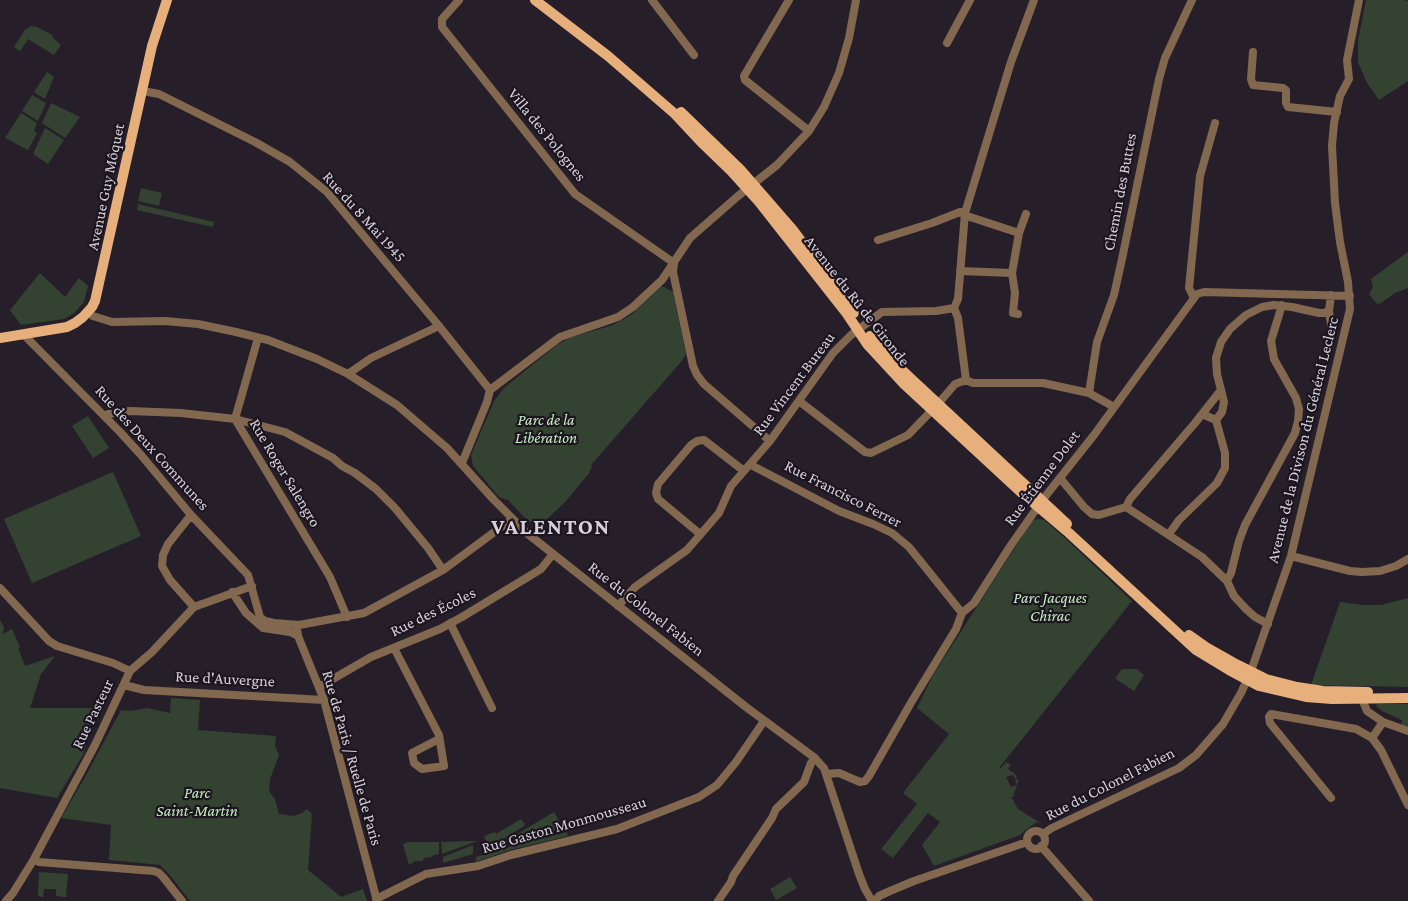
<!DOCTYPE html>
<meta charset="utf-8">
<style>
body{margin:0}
canvas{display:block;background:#261f2a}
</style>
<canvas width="1408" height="901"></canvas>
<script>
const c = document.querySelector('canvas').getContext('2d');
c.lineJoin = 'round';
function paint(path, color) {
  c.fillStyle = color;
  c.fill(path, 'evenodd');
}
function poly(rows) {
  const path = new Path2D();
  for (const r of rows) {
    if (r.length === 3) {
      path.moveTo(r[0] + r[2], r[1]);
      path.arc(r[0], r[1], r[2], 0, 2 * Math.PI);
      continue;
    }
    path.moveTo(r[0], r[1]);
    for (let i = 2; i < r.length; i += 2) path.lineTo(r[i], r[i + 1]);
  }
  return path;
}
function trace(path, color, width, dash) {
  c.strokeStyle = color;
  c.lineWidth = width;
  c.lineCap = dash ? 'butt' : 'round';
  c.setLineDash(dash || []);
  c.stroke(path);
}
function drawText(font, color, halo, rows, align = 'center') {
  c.font = font + ' "Crimson Pro",serif';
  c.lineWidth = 4.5;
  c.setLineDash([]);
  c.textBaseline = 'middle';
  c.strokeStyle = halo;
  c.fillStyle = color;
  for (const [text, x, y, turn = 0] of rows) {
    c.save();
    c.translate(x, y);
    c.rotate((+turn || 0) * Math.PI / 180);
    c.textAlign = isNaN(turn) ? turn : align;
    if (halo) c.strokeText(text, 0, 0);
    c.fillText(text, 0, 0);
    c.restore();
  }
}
paint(poly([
 [1366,0,1403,0,1408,1,1408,81,1379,100,1367,83,1358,62,1358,41],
 [31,26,37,27,52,35,54,39,61,45,54,55,28,39,20,51,14,47,25,30],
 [47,72,54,77,45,99,34,92],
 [32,95,46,103,38,121,22,111],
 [51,103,80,117,65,138,42,123],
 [21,113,37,123,34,131,37,133,28,150,5,138],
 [45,128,64,140,48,164,33,154],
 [141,188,162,193,159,206,138,201],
 [138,204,214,222,213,227,137,210],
 [1408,252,1408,288,1395,293,1378,305,1369,294,1373,287,1371,279],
 [40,273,65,297,79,278,88,286,84,302,74,313,64,319,21,325,10,310],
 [661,287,664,287,673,292,686,354,680,363,591,465,592,467,589,471,590,472,566,501,538,528,523,516,508,500,499,497,473,466,471,455,494,401,504,388,558,344,572,337,613,325,631,315],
 [88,416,109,448,93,458,72,426],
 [113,472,141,536,32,583,4,519],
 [1038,519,1044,520,1066,539,1132,601,999,768,1000,769,1006,762,1011,765,1008,769,1015,774,1017,778,1015,779,1013,775,1006,777,1011,787,1017,785,1015,780,1018,779,1018,782,1013,797,1010,799,1013,799,1015,804,1018,809,1042,824,1037,822,1027,829,1020,835,934,866,922,845,940,822,928,813,893,858,881,849,917,804,903,793,949,734,917,708,933,675,1032,521],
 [1408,598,1408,687,1311,685,1340,602,1363,605,1381,605],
 [0,620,4,627,3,634,12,629,20,647,18,648,25,666,55,656,41,674,30,708,95,708,95,712,83,755,57,798,0,788],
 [1122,669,1137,669,1144,675,1134,691,1116,679,1116,677],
 [171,698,200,700,198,730,276,736,275,746,279,755,270,779,269,791,275,799,279,814,294,816,302,813,307,809,312,814,308,870,341,897,363,889,367,901,190,901,169,874,160,865,109,860,111,825,61,818,84,779,121,710,131,711,147,708,170,713],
 [1377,704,1408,704,1408,727,1401,725,1402,720,1382,711,1376,706],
 [554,812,565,831,502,846,502,843],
 [521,819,525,824,524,826,495,844,489,843,486,841,484,836,495,832,496,834],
 [567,832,568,836,510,850,476,862,476,857,501,849],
 [470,841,477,841,442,854,441,842],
 [408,842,439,842,439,854,434,855,432,857,424,858,422,861,415,861,409,865,403,844],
 [473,845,473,854,443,863,443,857],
 [39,872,68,874,66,897,56,896,56,889,44,889,43,897,38,896],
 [790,877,797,888,776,900,770,889]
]), '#334231');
trace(poly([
 [459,0,442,19,442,27,575,194,674,263,673,272,693,366,697,375,704,384,770,441],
 [652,0,694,55],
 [789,0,744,76,745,80,809,131],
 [947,43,970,0],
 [1253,52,1251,79,1253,85,1283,88,1286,90,1286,103,1288,107,1337,112],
 [148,92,159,94,255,142,290,162,327,192,439,326,490,390],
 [964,215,1019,233],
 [878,240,932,223,960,212,965,213],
 [960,271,1012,273],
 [1194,298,1189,288,1200,176,1215,123],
 [954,308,958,299,965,213,1011,62,1034,0],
 [954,308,958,318,966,380],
 [1018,314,1013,313,1015,293,1012,273,1019,233,1026,214],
 [93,316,112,322,165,321,198,324,236,332,268,340,317,359,348,374,397,405,447,448,494,500,528,534,746,707,815,758,821,765,824,768,859,874,865,889,872,901],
 [24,335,121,433,141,455,191,515,248,575,260,617,265,621,274,623,299,625,364,613,443,570,512,519],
 [258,338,235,419,330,577,347,617],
 [1328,349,1332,331,1329,311],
 [348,374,371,358,439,326],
 [1089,393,1097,342,1114,295,1122,259,1159,79,1165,58,1192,0],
 [799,401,865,452,871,453,908,435,938,404,955,384,966,380,973,383,1043,383,1089,393,1114,407],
 [1202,414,1216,420,1222,412,1224,402,1217,374,1216,358,1221,342,1230,329,1246,315,1262,307,1274,305,1292,307,1319,313,1324,313,1329,311,1331,295],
 [104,416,108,414,130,411,181,413,235,419,285,432,333,458,342,466,355,473,376,489,395,508,428,548,443,570],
 [462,463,487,402,490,390,560,337,618,317,633,307,662,280,690,238,738,196,777,165,809,131,824,107,839,73,849,38,856,0],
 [751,465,839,511,873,524,892,533,909,547,962,613],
 [1060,478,1084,507,1092,514,1099,515,1126,507,1202,557,1227,581,1234,596,1246,609,1255,617,1268,624],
 [1126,507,1130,499,1195,423,1221,390],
 [191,515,168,544,163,555,162,566,170,580,194,607],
 [700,534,658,499,656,493,658,484,691,445,697,441,704,440,744,471],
 [1169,534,1179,520,1217,483,1225,468,1225,453,1216,420],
 [1291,556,1350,571,1362,572,1380,571,1396,566,1408,559],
 [1227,581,1231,573,1239,541,1245,525,1295,433,1298,421,1299,409,1296,398,1274,359,1271,341,1282,305],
 [0,588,49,641,57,646,113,663,130,671],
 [232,592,246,613,263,628,290,632,298,636],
 [618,606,635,587,687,550,719,513,731,486,770,441,833,353,851,335,882,312,936,311,954,308],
 [450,623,492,708],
 [299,625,297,628,298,636,324,700,377,901],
 [394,648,439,735,444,766,422,769,414,763,412,753,439,739],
 [124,685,144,690,324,700],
 [319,687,371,657,440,629,462,617,541,569,553,554],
 [1362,699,1367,711,1383,722,1408,731],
 [1372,738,1383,722],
 [826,774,839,773,860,782,865,781,869,776,912,701,956,629,962,613,974,603,1011,545,1044,498,1094,435,1197,294,1204,292,1350,296],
 [1331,798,1270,723,1269,717,1271,714,1356,729,1372,738,1381,750,1408,805],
 [1036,840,9],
 [1043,834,1052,828,1179,768,1196,755,1223,724,1241,693,1251,671,1291,556,1350,309,1348,282,1340,242,1335,203,1332,146,1334,123,1340,96,1349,79,1347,60,1359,0],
 [1041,846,1089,901],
 [34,859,39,862,154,871,159,873,163,877,182,901],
 [376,899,426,874,478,866,511,855,617,829,699,797,717,785,736,762,764,721],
 [6,901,13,893,34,859,95,745,130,671,152,652,194,607,252,586],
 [718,901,731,882,733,876,772,818,776,809,804,782,811,763,815,758],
 [875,901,879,896,890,891,914,881,1027,842]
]), '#836850', 8);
trace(poly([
 [535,0,608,56,675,114,703,144,731,171,759,202,847,314,867,344,904,384,1024,495,1069,533,1196,650,1229,670,1259,686,1306,697,1332,699,1408,698],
 [681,112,740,169,793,230,854,313],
 [870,336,891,360,1067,524],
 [0,338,67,327,75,323,83,317,92,307,95,301,152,46,167,0],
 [1189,635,1206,647,1236,664,1266,679,1297,687,1323,691,1368,692]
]), '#e6af7c', 10);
drawText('16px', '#d5d1d9', '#1c1520', [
 ["Villa des Polognes",547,135,51],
 ["Avenue Guy Môquet",106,187,-78],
 ["Chemin des Buttes",1120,192,-79],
 ["Rue du 8 Mai 1945",364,217,48],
 ["Avenue du Rû de Gironde",857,301,52],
 ["Rue Vincent Bureau",794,384,-53],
 ["Avenue de la Divison du Général Leclerc",1303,440,-76],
 ["Rue des Deux Communes",152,448,48],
 ["Rue Roger Salengro",285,473,59],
 ["Rue Étienne Dolet",1042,478,-53],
 ["Rue Francisco Ferrer",843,494,27],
 ["Rue du Colonel Fabien",646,609,38],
 ["Rue des Écoles",433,612,-26],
 ["Rue d'Auvergne",225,679,3],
 ["Rue Pasteur",93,714,-64],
 ["Rue de Paris / Ruelle de Paris",352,758,74],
 ["Rue du Colonel Fabien",1110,784,-27],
 ["Rue Gaston Monmousseau",564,825,-16]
]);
drawText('italic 16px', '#c2edbc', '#1c1520', [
 ["Parc de la",546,420],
 ["Libération",546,438],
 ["Parc Jacques",1050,598],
 ["Chirac",1050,616],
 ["Parc",197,793],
 ["Saint-Martin",197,811]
]);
c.letterSpacing = '1.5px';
drawText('bold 22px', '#d5d1d9', '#1c1520', [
 ["VALENTON",551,527]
]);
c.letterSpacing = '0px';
</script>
